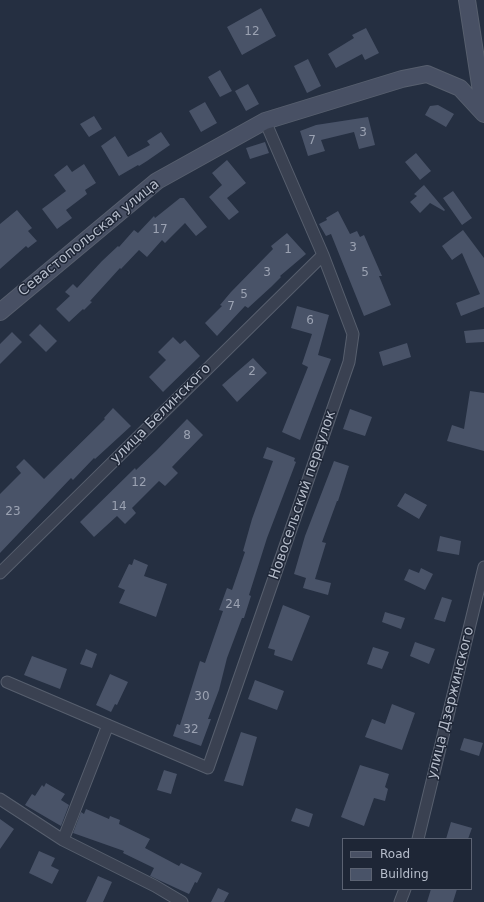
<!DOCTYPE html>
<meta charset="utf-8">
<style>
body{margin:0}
#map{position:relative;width:484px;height:902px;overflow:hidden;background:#252f41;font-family:"DejaVu Sans",sans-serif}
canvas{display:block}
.legend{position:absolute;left:342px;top:838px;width:130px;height:52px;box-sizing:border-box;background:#1e2636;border:1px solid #5b6272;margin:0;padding:5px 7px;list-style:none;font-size:12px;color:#b6bdcb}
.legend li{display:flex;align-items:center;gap:8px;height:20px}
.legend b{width:20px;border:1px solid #5b6272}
</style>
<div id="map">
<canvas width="484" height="902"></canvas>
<ul class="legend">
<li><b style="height:5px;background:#485064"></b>Road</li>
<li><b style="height:11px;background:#495368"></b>Building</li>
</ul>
</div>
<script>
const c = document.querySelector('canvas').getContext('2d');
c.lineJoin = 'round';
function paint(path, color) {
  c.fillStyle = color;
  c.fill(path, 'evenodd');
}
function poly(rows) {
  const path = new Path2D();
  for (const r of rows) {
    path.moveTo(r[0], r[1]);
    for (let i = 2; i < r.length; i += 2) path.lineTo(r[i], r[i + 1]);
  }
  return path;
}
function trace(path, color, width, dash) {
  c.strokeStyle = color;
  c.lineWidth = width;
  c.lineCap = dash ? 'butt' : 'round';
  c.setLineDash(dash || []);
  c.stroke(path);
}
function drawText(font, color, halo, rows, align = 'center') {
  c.font = font + ' "DejaVu Sans",sans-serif';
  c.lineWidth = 3;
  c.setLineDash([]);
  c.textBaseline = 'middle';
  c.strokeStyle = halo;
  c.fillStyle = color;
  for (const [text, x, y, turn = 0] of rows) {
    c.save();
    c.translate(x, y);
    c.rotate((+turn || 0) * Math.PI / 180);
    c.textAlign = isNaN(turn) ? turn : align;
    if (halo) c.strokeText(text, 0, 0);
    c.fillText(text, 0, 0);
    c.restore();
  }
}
paint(poly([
 [261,8,276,36,242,55,227,27],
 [366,28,379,53,365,60,362,54,336,68,328,54,354,38,352,35],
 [308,59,321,86,307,93,294,66],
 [220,70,232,91,220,97,208,77],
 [248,84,259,104,246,111,235,91],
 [205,102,217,123,201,132,189,111],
 [438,105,454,114,446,127,425,115,430,106],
 [94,116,102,129,89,137,80,124],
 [368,117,375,145,359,149,354,132,321,140,325,151,308,156,300,131,316,125],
 [161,132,170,145,147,161,139,166,138,165,119,176,101,146,115,136,128,157,150,145,147,141],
 [265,142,269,153,250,159,246,148],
 [416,153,431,171,420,180,405,162],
 [227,160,246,183,227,198,239,212,229,220,209,197,222,185,212,173],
 [84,164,96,183,85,190,87,194,66,210,72,218,57,229,42,209,66,191,54,175,67,165,72,172],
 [424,185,445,210,444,211,430,203,420,213,410,202,417,196,414,194],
 [453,191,472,218,462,225,443,198],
 [180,198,184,198,207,227,196,236,185,223,165,243,162,240,147,257,139,250,121,269,120,268,90,301,92,302,84,310,83,309,69,322,56,309,70,296,65,292,73,284,77,288,102,261,118,246,119,247,134,230,138,233,154,216,155,218],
 [17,210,32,228,28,231,37,241,28,248,26,246,0,269,0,224],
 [338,211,350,234,357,231,360,237,364,235,382,276,379,276,391,305,364,316,331,234,326,236,319,224,327,220,326,218],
 [463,230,484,258,484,307,461,316,456,303,480,294,462,253,452,260,442,246],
 [287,233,306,254,280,276,281,277,271,287,248,308,245,306,217,336,205,323,222,306,220,305,231,292,273,249,271,246],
 [297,306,329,315,318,355,331,359,300,440,282,432,308,367,302,364,312,334,291,328],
 [40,324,57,341,46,352,29,335],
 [484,329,484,342,466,343,464,331],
 [12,332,22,342,0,364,0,344],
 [173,337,180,344,185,340,200,356,163,392,149,377,166,360,158,352],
 [407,343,411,357,383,366,379,352],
 [253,358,267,373,237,402,222,385],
 [470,391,484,393,484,451,447,441,452,425,464,429],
 [113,408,131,426,95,459,94,458,73,480,71,478,0,553,0,494,21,473,16,467,24,459,44,479,105,419,104,418],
 [350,409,372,417,365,436,343,429],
 [187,419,203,435,172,467,178,473,165,486,159,481,132,508,136,513,125,524,117,516,94,537,80,522,135,468,136,470,156,451],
 [267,447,295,458,294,461,296,462,267,538,249,595,251,596,244,618,242,618,227,658,219,690,208,719,211,719,201,746,173,736,177,724,180,725,200,661,205,663,223,611,219,610,227,588,232,590,245,552,243,551,252,519,273,461,263,458],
 [334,461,349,466,338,501,337,501,322,542,326,543,315,579,331,583,328,595,303,588,306,578,294,574,305,536],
 [405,493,427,505,419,519,397,506],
 [440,536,461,541,459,555,437,551],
 [134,559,148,565,144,576,167,584,156,617,119,603,125,590,118,587,129,564,132,565],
 [421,568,433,574,425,590,404,580,409,569,419,573],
 [442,597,452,600,445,622,434,619],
 [283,605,310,616,292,661,274,655,275,650,268,648],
 [385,612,405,618,401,629,382,622],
 [415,642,435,649,429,664,410,656],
 [373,647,389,652,382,669,367,664],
 [86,649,97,654,92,668,80,664],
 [32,656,67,669,60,689,24,675],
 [110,674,128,682,117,705,115,704,111,712,96,705],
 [255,680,284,691,277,710,248,699],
 [392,704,415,713,402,750,365,737,372,719,385,724],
 [241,732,257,737,243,786,224,781],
 [464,738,483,743,479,756,460,750],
 [360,765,389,774,385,787,388,789,385,801,374,798,364,826,341,817],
 [164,770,177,774,171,794,157,790],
 [46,783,65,794,61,800,69,805,61,826,25,805,32,794,35,796,42,785,44,787],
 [296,808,313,814,309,827,291,821],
 [86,809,109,819,110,816,120,820,119,824,150,839,145,848,179,866,181,863,202,873,197,883,195,882,189,894,150,876,154,868,123,853,124,851,73,833,81,812,84,814],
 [0,819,14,829,0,849],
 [451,822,472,828,468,839,446,839],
 [39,851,55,858,51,866,59,870,52,884,29,873],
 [98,876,112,882,103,902,86,902],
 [218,888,229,893,224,902,211,902],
 [431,889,457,889,453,902,427,902]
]), '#495368');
const minor = poly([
 [0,573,323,255],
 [7,682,208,768,349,362,353,334,323,255,265,121],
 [0,799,63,840,155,886,182,902],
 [418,839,484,567],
 [63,840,108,725],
 [400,902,405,889]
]);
const secondary = poly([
 [467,0,484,111],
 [0,312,157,181,265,121,402,79,427,74,460,88,484,114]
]);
trace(minor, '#575f6e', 13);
trace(secondary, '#575f6e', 18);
trace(minor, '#3a4151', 11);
trace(secondary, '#485064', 16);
drawText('12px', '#9ba2b2', null, [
 ["12",252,32],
 ["3",363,133],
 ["7",312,141],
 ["17",160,230],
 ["3",353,248],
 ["1",288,250],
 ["3",267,273],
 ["5",365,273],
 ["5",244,295],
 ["7",231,307],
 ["6",310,321],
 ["2",252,372],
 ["8",187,436],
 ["12",139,483],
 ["14",119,507],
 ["23",13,512],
 ["24",233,605],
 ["30",202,697],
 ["32",191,730]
]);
drawText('14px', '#b6bdcb', '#1e2636', [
 ["Севастопольская улица",89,238,-39],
 ["улица Белинского",161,414,-45],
 ["Новосельский переулок",303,495,-71],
 ["улица Дзержинского",451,703,-76]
]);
</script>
